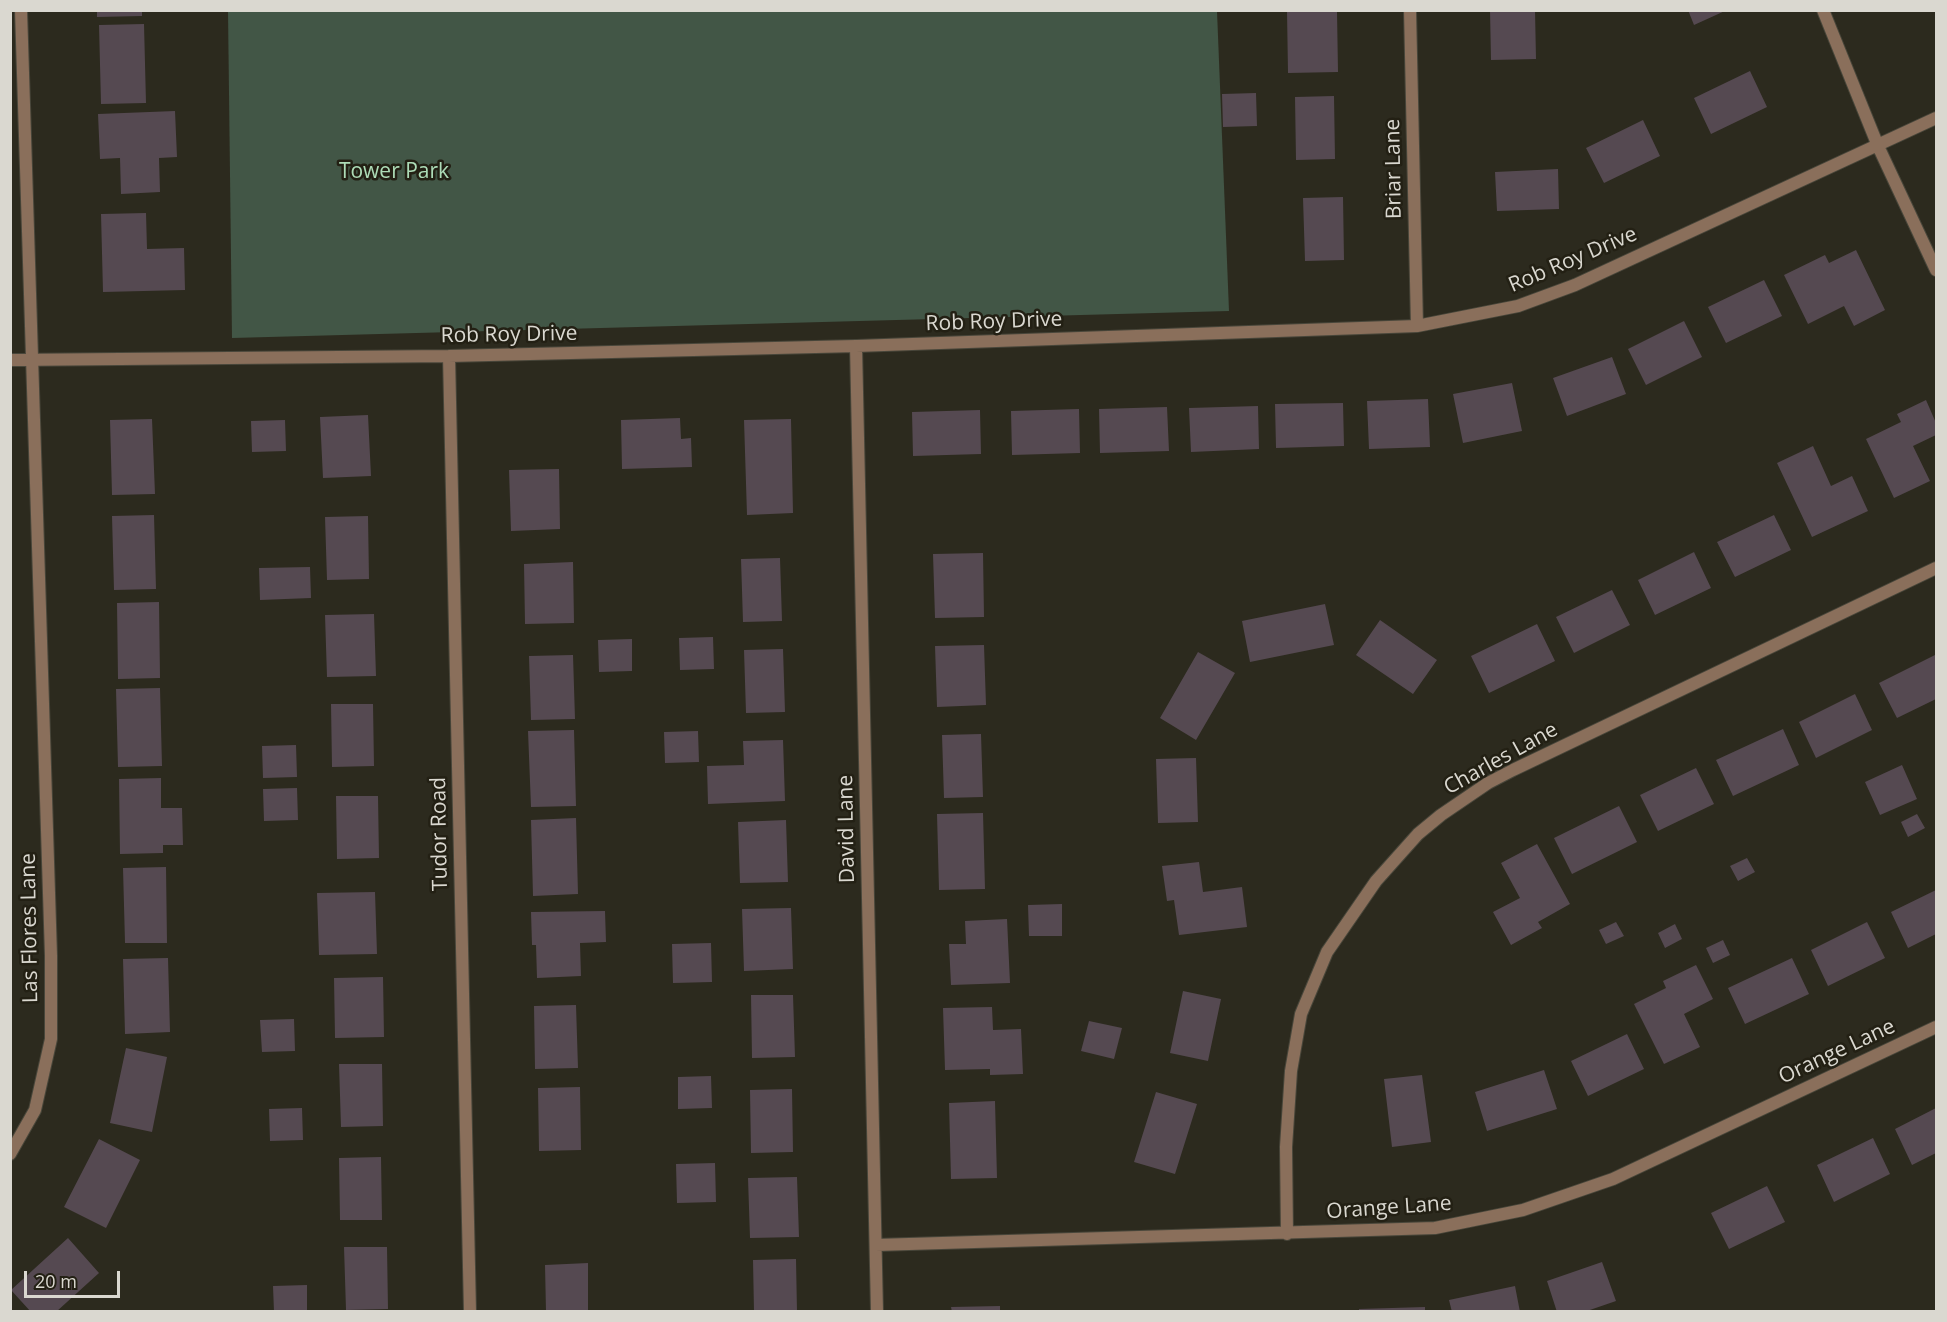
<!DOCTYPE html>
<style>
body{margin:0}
#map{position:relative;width:1947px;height:1322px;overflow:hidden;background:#2c2a1e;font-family:"Open Sans",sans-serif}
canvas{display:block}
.frame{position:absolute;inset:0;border:12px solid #dad8d0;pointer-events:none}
.scale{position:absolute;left:24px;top:1271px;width:96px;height:27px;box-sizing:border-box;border:3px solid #dad8d0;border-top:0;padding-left:8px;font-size:18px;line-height:21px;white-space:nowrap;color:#dad8d0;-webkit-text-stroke:4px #232014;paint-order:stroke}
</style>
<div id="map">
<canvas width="1947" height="1322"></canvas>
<div class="frame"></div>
<div class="scale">20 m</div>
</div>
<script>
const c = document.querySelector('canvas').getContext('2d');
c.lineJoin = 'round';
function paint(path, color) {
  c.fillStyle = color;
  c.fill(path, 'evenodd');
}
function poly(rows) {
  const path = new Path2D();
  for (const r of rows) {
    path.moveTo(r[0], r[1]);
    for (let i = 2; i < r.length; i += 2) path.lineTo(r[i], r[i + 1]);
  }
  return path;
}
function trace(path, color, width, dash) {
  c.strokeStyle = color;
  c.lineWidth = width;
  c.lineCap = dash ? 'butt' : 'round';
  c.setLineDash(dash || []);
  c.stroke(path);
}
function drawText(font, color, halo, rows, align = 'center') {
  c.font = font + ' "Open Sans",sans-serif';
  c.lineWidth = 5;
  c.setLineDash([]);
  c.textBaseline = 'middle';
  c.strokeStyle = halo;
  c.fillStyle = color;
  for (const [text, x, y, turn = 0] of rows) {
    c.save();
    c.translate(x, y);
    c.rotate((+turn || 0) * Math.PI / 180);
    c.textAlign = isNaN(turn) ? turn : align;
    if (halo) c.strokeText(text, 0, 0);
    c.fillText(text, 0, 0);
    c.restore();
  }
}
paint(poly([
 [228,11,1217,11,1229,311,232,338]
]), '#425646');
paint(poly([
 [97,10,142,10,142,16,97,17],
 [1490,10,1535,10,1536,59,1491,60],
 [1688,10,1727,10,1694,25],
 [1287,11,1337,11,1338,72,1288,73],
 [144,24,146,103,101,104,99,25],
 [1750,71,1767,107,1711,134,1694,98],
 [1256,93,1257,126,1223,127,1222,94],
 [1334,96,1335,159,1296,160,1295,97],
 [175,111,177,157,159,158,160,192,121,194,120,158,100,159,98,114],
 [1643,120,1660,156,1604,183,1586,148],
 [1558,169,1559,209,1497,211,1495,172],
 [1343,197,1344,260,1305,261,1303,198],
 [146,213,147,249,184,248,185,290,103,292,101,214],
 [1856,250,1885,310,1854,326,1844,306,1808,324,1784,275,1825,255,1829,263],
 [1764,280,1782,316,1726,343,1708,307],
 [1684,321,1702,357,1646,385,1628,349],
 [1612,357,1626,394,1567,416,1553,378],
 [1512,383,1522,431,1463,443,1453,394],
 [1428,399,1430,447,1369,449,1367,401],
 [1926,400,1936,423,1936,435,1913,446,1930,481,1894,498,1866,439,1901,422,1897,414],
 [1343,403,1344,446,1276,448,1275,404],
 [1258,406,1259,449,1191,452,1189,408],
 [1167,407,1169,451,1100,453,1099,409],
 [1079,409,1080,453,1012,455,1011,411],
 [980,410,981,454,913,456,912,412],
 [368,415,371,476,323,478,320,417],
 [680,418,681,439,691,438,692,467,622,469,621,420],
 [152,419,155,494,112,495,110,420],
 [791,419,793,513,747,515,744,420],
 [285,420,286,451,252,452,251,421],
 [1813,446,1831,486,1852,476,1868,511,1812,537,1777,463],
 [559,469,560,529,511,531,509,470],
 [154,515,156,589,114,590,112,516],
 [1774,515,1791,550,1735,577,1717,542],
 [368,516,369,579,327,580,325,517],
 [1694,552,1711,588,1655,615,1638,580],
 [983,553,984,617,935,618,933,554],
 [780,558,782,621,743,622,741,559],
 [573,562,574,623,525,624,524,564],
 [310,567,311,598,260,600,259,568],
 [1612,590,1630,625,1574,653,1556,617],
 [159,602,160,678,118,679,117,603],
 [1325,604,1334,645,1250,662,1242,621],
 [374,614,376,676,327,677,325,615],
 [1380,620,1437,660,1413,694,1356,655],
 [1537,624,1555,661,1489,693,1471,656],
 [713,637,714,669,680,670,679,638],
 [632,639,632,671,599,672,598,640],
 [984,645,986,705,937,707,935,646],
 [783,649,785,712,746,713,744,650],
 [1198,652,1235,673,1196,740,1160,718],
 [573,655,575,719,531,720,529,656],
 [1935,655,1936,699,1897,718,1879,683],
 [160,688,162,766,118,767,116,689],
 [1855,694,1872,730,1816,758,1799,722],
 [331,704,373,704,374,766,332,767],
 [1783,729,1799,765,1733,796,1716,760],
 [574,730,576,806,531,807,528,731],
 [698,731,699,762,665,763,664,732],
 [981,734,983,797,944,798,942,735],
 [783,740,785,801,708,804,707,766,744,765,743,741],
 [296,745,297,777,263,778,262,746],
 [1196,758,1198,822,1158,823,1156,759],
 [1902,765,1917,799,1880,815,1865,782],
 [1696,768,1714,804,1658,831,1640,795],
 [161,778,161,808,182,808,183,845,163,845,163,853,120,854,119,779],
 [297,788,298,820,264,821,263,789],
 [336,796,378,796,379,858,337,859],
 [1619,806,1637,842,1572,874,1554,838],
 [983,813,985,889,939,890,937,814],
 [1917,814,1925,828,1908,837,1901,822],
 [576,818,578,894,533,896,531,820],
 [786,820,788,882,740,883,738,822],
 [1537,844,1570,904,1538,922,1542,928,1511,945,1493,912,1520,898,1501,863],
 [1747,858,1755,872,1738,881,1730,866],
 [1199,862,1203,892,1242,887,1247,927,1179,935,1174,900,1167,901,1162,866],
 [166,867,167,943,125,943,123,868],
 [1936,890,1936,934,1908,948,1891,912],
 [375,892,377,954,319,955,317,893],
 [1062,904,1062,936,1029,936,1028,905],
 [791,908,793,969,744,971,742,909],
 [605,911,606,942,580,943,581,976,537,978,536,945,532,945,531,912],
 [1007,919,1010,983,951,985,949,944,966,944,965,921],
 [1616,922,1624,936,1606,944,1599,930],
 [1867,922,1885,958,1828,986,1811,950],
 [1675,924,1682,939,1665,948,1658,933],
 [1723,940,1730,955,1713,963,1706,948],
 [711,943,712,982,673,983,672,944],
 [168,958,170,1032,125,1034,123,959],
 [1792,958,1809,994,1745,1024,1728,988],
 [1696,965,1713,999,1684,1014,1700,1047,1664,1064,1634,1004,1666,988,1663,981],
 [383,977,384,1037,335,1038,334,978],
 [1183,991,1221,999,1208,1061,1170,1053],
 [751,995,793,995,795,1057,752,1058],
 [576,1005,578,1068,535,1069,534,1006],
 [992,1007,993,1030,1021,1029,1023,1074,990,1075,990,1069,945,1070,943,1008],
 [294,1019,295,1051,262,1052,260,1020],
 [1089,1021,1122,1028,1114,1059,1081,1051],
 [1627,1034,1644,1069,1588,1096,1571,1061],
 [126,1048,167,1057,152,1132,110,1123],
 [339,1064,382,1064,383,1126,341,1127],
 [1544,1070,1557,1109,1487,1131,1475,1092],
 [1422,1075,1431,1142,1392,1147,1384,1079],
 [711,1076,712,1108,678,1109,678,1077],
 [580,1087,581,1150,539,1151,538,1088],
 [792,1089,793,1152,751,1153,750,1090],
 [1156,1092,1197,1104,1175,1174,1134,1162],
 [995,1101,997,1178,951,1179,949,1103],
 [302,1108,303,1140,270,1141,269,1109],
 [1936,1108,1936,1153,1912,1165,1895,1129],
 [1873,1138,1890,1174,1834,1202,1817,1165],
 [99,1139,140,1160,106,1228,64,1207],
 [381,1157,382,1220,340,1220,339,1158],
 [715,1163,716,1202,677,1203,676,1164],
 [797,1177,799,1237,750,1238,748,1178],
 [1767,1186,1785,1222,1729,1249,1711,1213],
 [68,1238,99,1273,56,1312,31,1312,11,1290],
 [344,1247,387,1247,388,1309,346,1310],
 [796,1259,797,1312,754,1312,753,1260],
 [1602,1262,1616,1301,1584,1312,1557,1312,1547,1281],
 [588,1263,588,1312,546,1312,545,1265],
 [307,1285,307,1312,274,1312,273,1286],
 [1515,1286,1520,1312,1452,1312,1449,1300],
 [1000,1306,1000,1312,952,1312,951,1307],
 [1425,1307,1425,1312,1359,1312,1359,1309]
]), '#554951');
const street = poly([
 [1410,10,1417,326],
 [1823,10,1878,146,1936,270],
 [856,346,877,1312],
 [449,356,470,1312],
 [10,360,449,356,856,346,1417,326,1518,306,1575,285,1936,118],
 [10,1154,35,1110,51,1039,51,956,21,10],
 [1287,1234,1286,1147,1291,1071,1301,1014,1327,952,1376,881,1418,834,1441,815,1488,783,1513,770,1936,568],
 [876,1245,1435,1228,1523,1210,1613,1179,1936,1027]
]);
trace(street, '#48463a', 14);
trace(street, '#8a6f5b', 12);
drawText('21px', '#dad8d0', '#232014', [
 ["Briar Lane",1394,169,-91],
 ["Rob Roy Drive",1573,260,-23],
 ["Rob Roy Drive",994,322,-2],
 ["Rob Roy Drive",509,335,-1],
 ["Charles Lane",1501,759,-29],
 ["David Lane",847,829,-91],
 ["Tudor Road",440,834,-91],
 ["Las Flores Lane",30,928,-91],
 ["Orange Lane",1837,1052,-25],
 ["Orange Lane",1389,1208,-4]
]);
drawText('21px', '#addcb7', '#232014', [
 ["Tower Park",394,172]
]);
</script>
